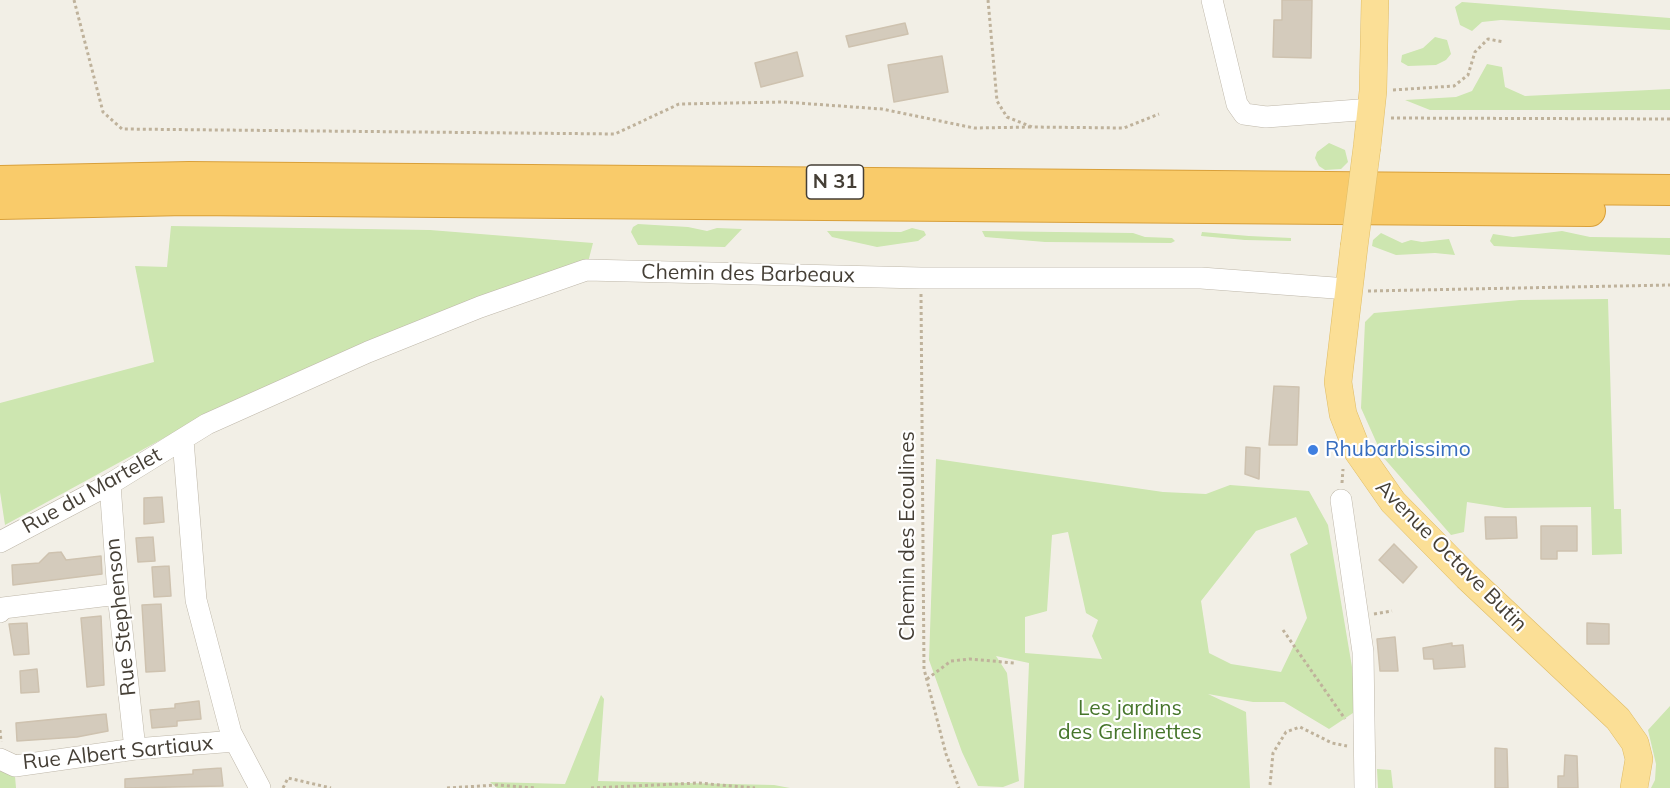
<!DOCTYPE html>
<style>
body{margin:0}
canvas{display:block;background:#f2efe6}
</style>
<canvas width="1670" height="788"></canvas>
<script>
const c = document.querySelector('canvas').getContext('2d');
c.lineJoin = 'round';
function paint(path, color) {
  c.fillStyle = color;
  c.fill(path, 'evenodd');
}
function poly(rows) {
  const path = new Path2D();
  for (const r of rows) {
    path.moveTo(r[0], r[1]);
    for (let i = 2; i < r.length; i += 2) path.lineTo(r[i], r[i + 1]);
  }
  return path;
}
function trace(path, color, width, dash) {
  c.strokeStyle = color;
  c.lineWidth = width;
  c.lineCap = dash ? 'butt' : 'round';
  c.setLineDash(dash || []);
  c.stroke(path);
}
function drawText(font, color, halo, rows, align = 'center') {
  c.font = font + ' Mulish,sans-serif';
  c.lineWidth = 4.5;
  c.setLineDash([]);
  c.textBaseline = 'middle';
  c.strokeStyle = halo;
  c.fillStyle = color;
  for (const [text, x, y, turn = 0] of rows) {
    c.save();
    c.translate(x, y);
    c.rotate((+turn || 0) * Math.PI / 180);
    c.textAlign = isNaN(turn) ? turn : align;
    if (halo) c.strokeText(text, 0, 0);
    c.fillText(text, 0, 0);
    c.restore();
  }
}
paint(poly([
 [1462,2,1670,18,1670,30,1501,20,1482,22,1472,31,1460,25,1455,7],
 [1435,37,1447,40,1451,54,1446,60,1436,65,1408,66,1401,62,1402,55,1423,48],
 [1487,64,1502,67,1505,87,1525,96,1670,89,1670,110,1430,110,1405,100,1456,97,1472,91],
 [1329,143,1345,150,1348,162,1341,169,1325,170,1319,166,1315,158,1317,152],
 [638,224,688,227,707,231,717,228,742,229,725,247,638,245,631,232,633,227],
 [171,226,430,230,593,243,586,270,195,421,5,525,0,492,0,403,154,362,135,266,167,267],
 [912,228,924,231,926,235,918,241,877,247,832,237,827,231,901,232],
 [982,231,1133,233,1145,237,1172,238,1175,241,1171,243,1045,242,985,237],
 [1562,231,1590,237,1670,238,1670,255,1494,246,1490,241,1493,234,1513,237],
 [1202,232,1249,236,1291,238,1291,241,1245,240,1201,236],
 [1381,233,1402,243,1411,240,1422,242,1449,239,1455,255,1435,253,1396,255,1372,246,1373,240],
 [1608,299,1614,509,1621,509,1622,554,1592,555,1591,507,1505,508,1467,502,1464,532,1451,535,1383,457,1361,408,1365,322,1374,313,1520,300],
 [936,459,1163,492,1206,494,1230,485,1309,491,1328,525,1352,667,1356,711,1329,729,1284,702,1253,702,1208,694,1246,712,1250,788,1024,788,1029,663,996,656,1007,673,1019,781,1003,787,978,786,962,752,929,660],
 [1296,517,1308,544,1290,554,1307,618,1281,672,1231,664,1209,653,1201,601,1256,531],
 [1068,532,1086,613,1098,620,1092,636,1102,659,1025,653,1025,617,1047,611,1052,535],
 [601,695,604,699,598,781,774,785,790,788,497,788,490,782,565,784],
 [1670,706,1670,788,1651,788,1655,780,1656,764,1648,730],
 [1377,769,1391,770,1393,788,1378,788],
 [0,771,15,776,16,788,0,788]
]), '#cde6b0');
const building = poly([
 [1282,0,1312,0,1311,58,1273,57,1274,20,1282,20,1282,0],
 [905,23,908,34,849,47,846,36,905,23],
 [797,52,803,76,761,87,755,63,797,52],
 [942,56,948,92,894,102,888,65,942,56],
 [1274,386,1299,387,1297,445,1269,445,1274,386],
 [1246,447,1260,448,1259,479,1245,474,1246,447],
 [162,497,164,522,144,524,144,498,162,497],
 [1485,517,1516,517,1517,538,1486,539,1485,517],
 [1541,526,1577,526,1577,551,1557,551,1557,559,1541,559,1541,526],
 [153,537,155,561,138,562,136,538,153,537],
 [1394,544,1417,567,1403,583,1379,560,1394,544],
 [61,552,66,560,101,556,102,574,13,585,12,565,39,563,49,553,61,552],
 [169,566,171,596,154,597,152,567,169,566],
 [161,604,165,671,146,672,142,605,161,604],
 [101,616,104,685,87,687,81,618,101,616],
 [27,623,29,654,14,655,9,624,27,623],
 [1587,623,1609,624,1609,644,1587,644,1587,623],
 [1395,637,1398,671,1380,671,1377,639,1395,637],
 [1452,643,1452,646,1463,645,1465,667,1434,669,1433,659,1424,659,1423,648,1452,643],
 [37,669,39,692,21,693,20,671,37,669],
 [199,701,201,719,177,721,177,726,152,728,150,710,175,708,175,704,199,701],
 [106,714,108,731,77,737,17,741,16,723,106,714],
 [1495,748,1507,749,1508,788,1495,788,1495,748],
 [1565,755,1577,756,1578,788,1558,788,1558,776,1564,776,1565,755],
 [221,768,223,786,125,788,125,779,193,774,193,770,221,768]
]);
paint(building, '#d4cbbc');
trace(building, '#cec2af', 1.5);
const minor = poly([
 [1212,0,1237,104,1244,114,1266,117,1372,109],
 [183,440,196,600,231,733,260,788],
 [110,484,118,594,135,749],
 [1341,500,1363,652,1365,788],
 [0,542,110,484,207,424,368,352,480,307,586,270,921,278,1201,278,1348,289],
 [0,612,3,608,118,594],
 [0,759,15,766,135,749,235,741]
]);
const major = poly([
 [1367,147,1373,91,1375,0],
 [1354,247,1338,382,1343,414,1358,452,1393,502,1467,577,1618,719,1635,743,1639,759,1634,788]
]);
const highway = poly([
 [0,181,189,177,1670,190],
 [0,204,186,200,1590,211]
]);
trace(minor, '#beb7a9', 22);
trace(major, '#e0bd67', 28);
trace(highway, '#d9a03a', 32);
trace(poly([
 [74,0,103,112,122,129,615,134,679,104,784,102,882,109,974,128,1032,127],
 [988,0,997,101,1007,117,1032,127,1124,128,1159,114],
 [1393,90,1454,86,1468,75,1475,52,1488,39,1504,42],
 [1391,118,1670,119],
 [1368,291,1670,285],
 [921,294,924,669,946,754,959,788],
 [1342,483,1343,469],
 [1374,614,1392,611],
 [1283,630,1345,719],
 [927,679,951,661,970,659,1014,663],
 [0,730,1,742],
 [1270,785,1273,753,1286,732,1300,727,1332,743,1347,746],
 [283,788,288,778,331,788],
 [447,788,497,785,536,788],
 [591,788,698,783,755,788]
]), '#bfb29b', 3, [3, 3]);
trace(minor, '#fff', 21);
trace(major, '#fbdf96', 27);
trace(highway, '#f9cb6a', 30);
const majorBridge = poly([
 [1354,247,1367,147]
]);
trace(majorBridge, '#e0bd67', 28, []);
trace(majorBridge, '#fbdf96', 27);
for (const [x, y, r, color] of [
 [1313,450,6,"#3f7fe0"]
]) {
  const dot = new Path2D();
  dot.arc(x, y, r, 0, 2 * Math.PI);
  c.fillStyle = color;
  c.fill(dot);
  trace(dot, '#fff', 2);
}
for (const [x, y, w] of [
 [835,182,57]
]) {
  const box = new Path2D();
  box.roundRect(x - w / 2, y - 17, w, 34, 4.5);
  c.fillStyle = '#fff';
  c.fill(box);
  trace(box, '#453f36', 1.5);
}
drawText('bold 20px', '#453f36', null, [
 ["N 31",835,182]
]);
drawText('21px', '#453f36', '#fff', [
 ["Chemin des Barbeaux",748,274,1],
 ["Rue du Martelet",92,491,-29],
 ["Chemin des Ecoulines",908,536,-90],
 ["Avenue Octave Butin",1451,556,45],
 ["Rue Stephenson",121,617,-96],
 ["Rue Albert Sartiaux",118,753,-6]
]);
drawText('21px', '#366cbe', '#fff', [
 ["Rhubarbissimo",1325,450]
], 'left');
drawText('21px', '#46752b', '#fff', [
 ["Les jardins",1130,709],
 ["des Grelinettes",1130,733]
]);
</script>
